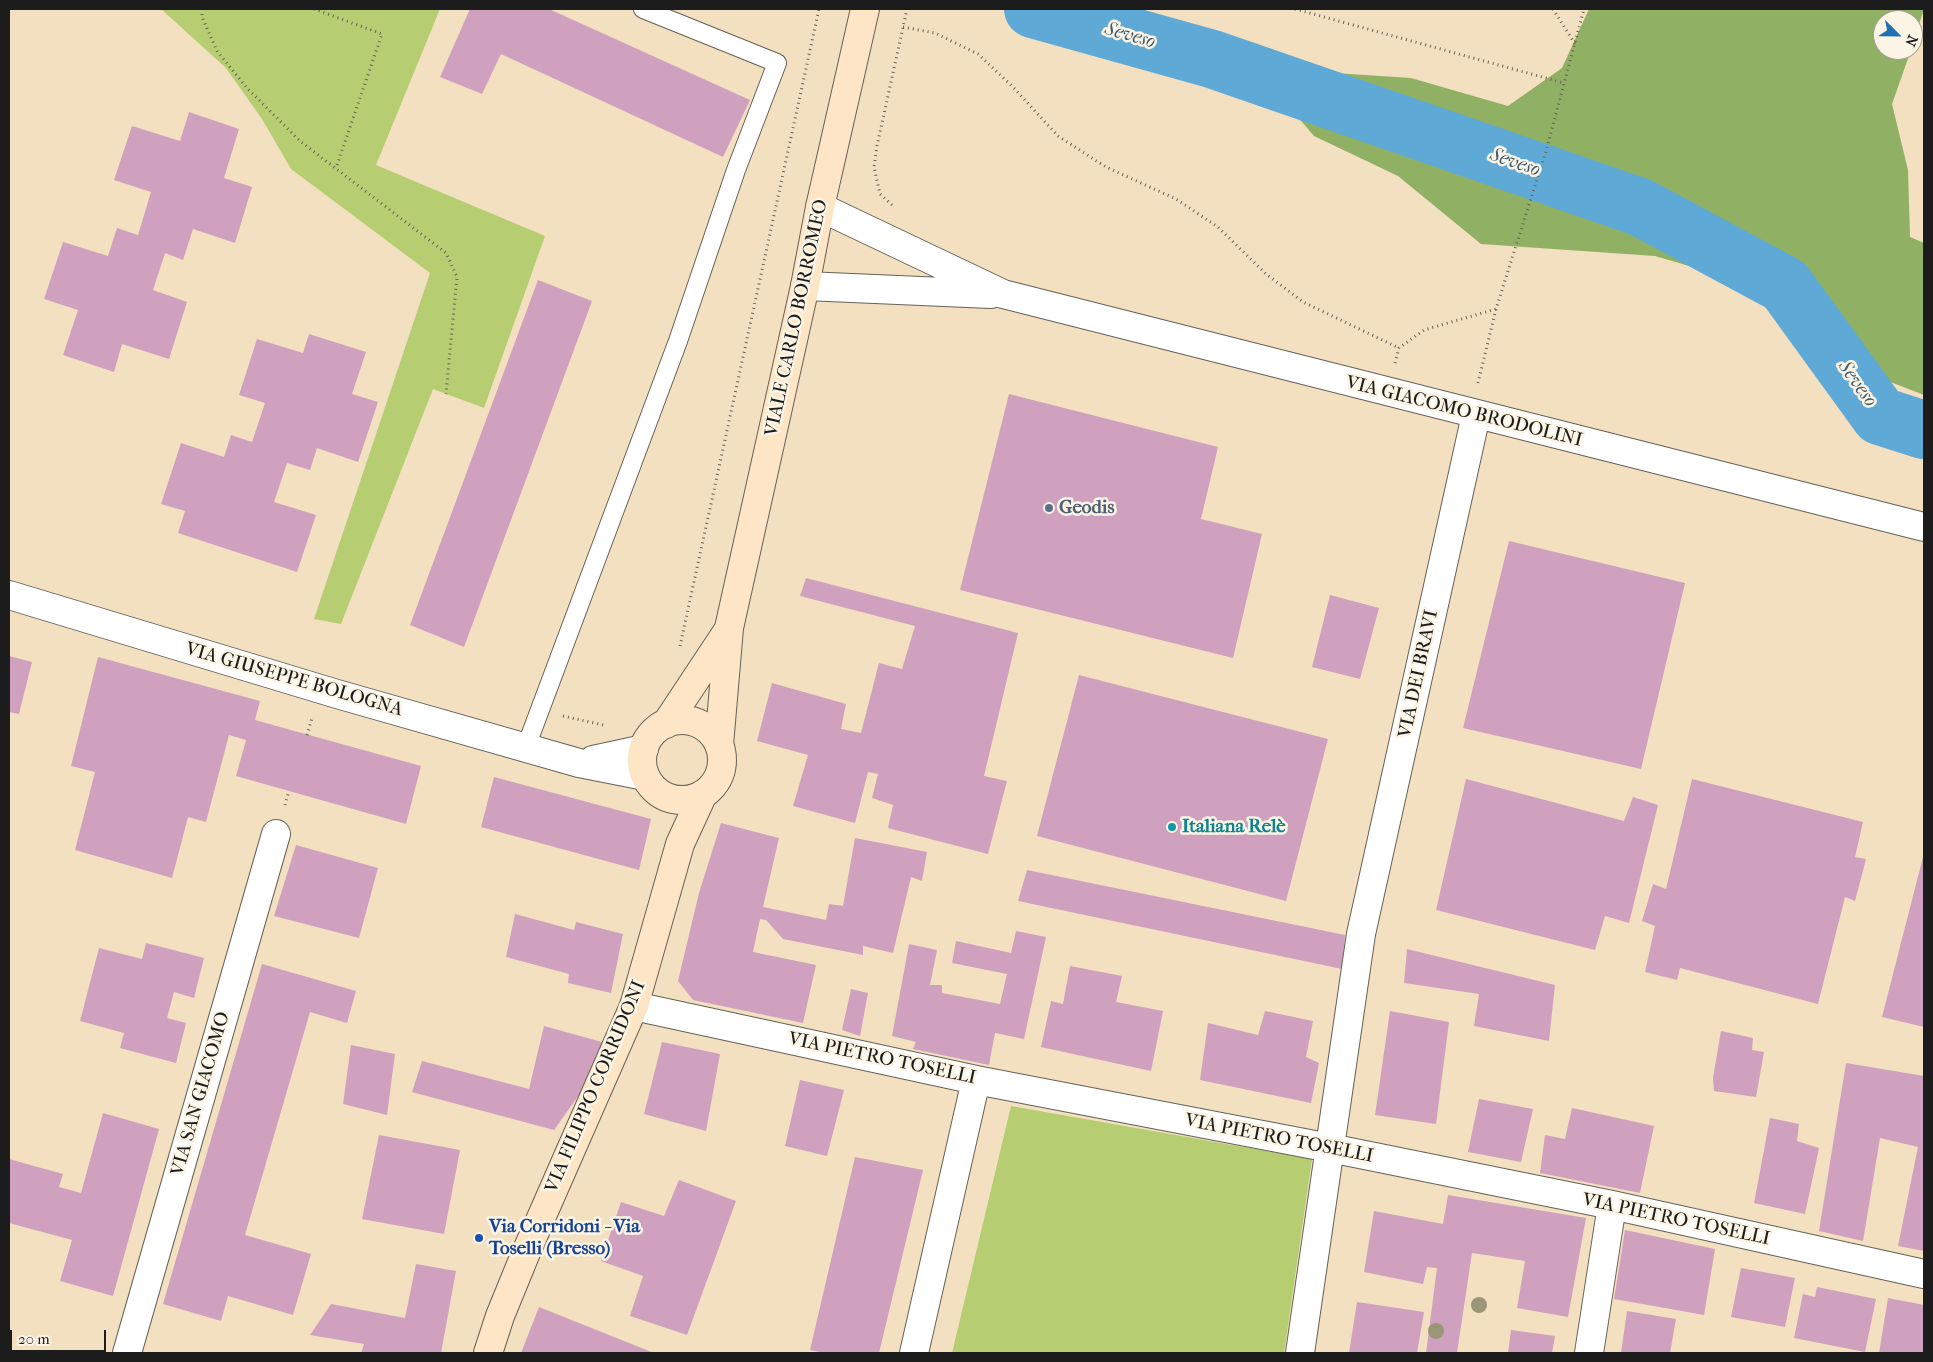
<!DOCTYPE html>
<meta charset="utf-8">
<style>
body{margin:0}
#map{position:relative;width:1933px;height:1362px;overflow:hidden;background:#f2e0c1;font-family:"IM FELL French Canon",serif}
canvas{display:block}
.frame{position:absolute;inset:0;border:10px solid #1c1c1c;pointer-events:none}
.north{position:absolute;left:1873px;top:10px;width:50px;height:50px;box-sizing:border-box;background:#fcf5e5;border:1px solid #a29e95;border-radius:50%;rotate:113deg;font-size:14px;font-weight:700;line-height:20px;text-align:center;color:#1c1c1c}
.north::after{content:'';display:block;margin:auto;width:18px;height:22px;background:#1f6fb2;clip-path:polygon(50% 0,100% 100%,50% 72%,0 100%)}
.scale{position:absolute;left:10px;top:1330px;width:96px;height:22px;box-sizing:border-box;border:2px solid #1c1c1c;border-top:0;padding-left:6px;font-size:15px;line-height:18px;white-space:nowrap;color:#1c1c1c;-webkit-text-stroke:4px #fcf5e5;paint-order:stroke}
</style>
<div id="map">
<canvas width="1933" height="1362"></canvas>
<div class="frame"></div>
<div class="north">N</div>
<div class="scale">20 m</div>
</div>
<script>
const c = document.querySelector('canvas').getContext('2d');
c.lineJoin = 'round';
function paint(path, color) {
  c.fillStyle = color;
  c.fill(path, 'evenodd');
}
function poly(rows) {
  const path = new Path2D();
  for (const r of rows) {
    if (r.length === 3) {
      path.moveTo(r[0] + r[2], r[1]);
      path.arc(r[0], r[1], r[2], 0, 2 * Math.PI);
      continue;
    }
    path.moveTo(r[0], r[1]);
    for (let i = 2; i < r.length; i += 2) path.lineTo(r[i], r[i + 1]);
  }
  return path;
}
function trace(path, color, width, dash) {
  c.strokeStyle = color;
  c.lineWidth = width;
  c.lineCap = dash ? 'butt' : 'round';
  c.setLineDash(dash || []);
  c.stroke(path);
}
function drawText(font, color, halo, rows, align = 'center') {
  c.font = font + ' "IM FELL French Canon",serif';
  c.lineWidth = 5;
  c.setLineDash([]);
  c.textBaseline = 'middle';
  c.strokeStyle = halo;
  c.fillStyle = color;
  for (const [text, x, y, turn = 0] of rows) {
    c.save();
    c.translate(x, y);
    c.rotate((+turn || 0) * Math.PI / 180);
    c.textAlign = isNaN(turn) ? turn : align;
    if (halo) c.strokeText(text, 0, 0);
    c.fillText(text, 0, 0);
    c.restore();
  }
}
paint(poly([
 [161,9,440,9,376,165,545,236,484,408,433,389,341,624,314,619,430,273,291,169,262,119,226,68],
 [1011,1106,1312,1159,1284,1353,952,1353]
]), '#b6cd72');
paint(poly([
 [1589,9,1924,9,1913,43,1913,20,1883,20,1883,50,1911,50,1892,104,1908,170,1910,237,1924,243,1924,395,1813,352,1737,280,1655,256,1481,244,1398,176,1314,136,1296,115,1319,72,1411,78,1508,106,1562,68]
]), '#90b064');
trace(poly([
 [1033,9,1212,59,1640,207,1785,285,1880,416,1924,430]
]), '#5fa9d7', 58);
paint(poly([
 [470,9,549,9,750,100,723,157,501,54,482,94,440,77],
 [189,112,239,129,224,178,252,187,235,243,193,229,183,260,165,253,153,290,187,302,169,359,122,344,114,372,63,355,78,310,44,299,63,242,108,256,117,228,138,235,151,192,114,180,132,126,180,141],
 [538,280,592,301,464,647,410,625],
 [309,334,366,352,352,394,378,402,358,462,317,448,310,470,287,463,274,502,316,515,297,572,178,533,185,511,161,504,181,443,224,457,231,435,252,442,265,403,239,395,257,339,303,353],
 [1009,394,1218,447,1201,519,1262,534,1233,658,960,590],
 [1509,541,1685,583,1641,769,1463,728],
 [806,578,1018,633,984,776,1007,781,988,854,888,828,893,805,872,798,878,774,868,772,855,823,793,806,808,755,757,741,772,683,846,704,841,729,861,733,879,663,902,669,915,626,800,596],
 [1330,595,1379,608,1360,679,1312,667],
 [9,656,32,662,19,714,9,712],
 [98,657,260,701,255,720,421,766,406,824,236,776,246,740,229,735,206,822,188,817,172,878,75,850,95,772,71,766],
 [1079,675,1328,739,1286,901,1037,836],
 [494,777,651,819,639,870,481,827],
 [1466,779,1624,821,1633,797,1658,805,1629,923,1605,916,1595,950,1436,910],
 [1692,779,1863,822,1855,857,1866,859,1855,901,1845,897,1818,1004,1680,968,1677,980,1645,972,1655,926,1642,921,1653,884,1666,889],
 [721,823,779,838,763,907,826,920,829,904,843,906,855,838,927,852,922,881,911,877,893,953,863,946,863,955,783,939,766,920,760,919,753,952,816,965,803,1023,693,1000,678,981,699,893],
 [296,845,378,868,359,938,274,916],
 [1924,853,1924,1027,1882,1017],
 [1027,870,1345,935,1342,969,1018,901],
 [515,914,574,930,576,922,623,934,611,993,568,983,569,974,506,957],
 [1016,931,1046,937,1024,1039,995,1033,989,1065,913,1049,916,1042,892,1036,909,944,937,950,930,985,942,985,942,993,1000,1004,1007,974,952,963,956,941,1011,953],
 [146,943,204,958,194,998,174,992,167,1018,186,1023,176,1063,120,1048,124,1033,80,1021,99,948,142,959],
 [1407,949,1555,985,1549,1041,1474,1026,1479,994,1404,983],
 [262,964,356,991,347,1023,310,1012,245,1235,311,1254,293,1315,228,1296,221,1321,163,1304],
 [1070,966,1122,976,1116,1002,1163,1011,1151,1071,1041,1047,1051,1001,1063,1004],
 [851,989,868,993,860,1036,842,1030],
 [1265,1011,1313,1021,1306,1057,1319,1063,1311,1103,1200,1080,1208,1023,1258,1035],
 [1390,1011,1449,1022,1436,1124,1375,1115],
 [544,1026,602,1042,584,1088,554,1130,412,1092,422,1061,529,1089],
 [1721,1031,1753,1038,1752,1050,1764,1052,1756,1097,1714,1091,1713,1078],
 [662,1042,720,1054,706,1131,644,1114],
 [351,1045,395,1054,387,1115,343,1104],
 [1846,1063,1924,1076,1924,1251,1898,1246,1918,1147,1880,1138,1863,1241,1819,1231],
 [800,1080,844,1090,827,1156,785,1146],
 [1479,1099,1533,1109,1521,1162,1468,1152],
 [1572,1108,1654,1126,1640,1193,1540,1173,1545,1135,1565,1139],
 [103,1113,159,1129,113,1296,60,1281,72,1240,9,1223,9,1159,63,1174,59,1187,81,1193],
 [1770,1118,1799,1124,1797,1141,1819,1148,1805,1214,1754,1203],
 [379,1135,460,1150,444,1234,362,1219],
 [855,1157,923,1170,879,1353,825,1353,810,1350],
 [679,1180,736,1201,687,1335,630,1316,643,1276,601,1261,621,1202,664,1216],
 [1448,1195,1586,1218,1568,1317,1517,1308,1525,1261,1472,1253,1457,1353,1426,1353,1437,1268,1427,1267,1423,1284,1364,1272,1374,1211,1443,1224],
 [1625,1230,1715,1249,1704,1315,1614,1299],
 [416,1264,456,1271,441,1353,361,1353,364,1344,310,1335,331,1304,405,1318],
 [1741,1268,1795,1278,1785,1327,1731,1317],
 [1817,1287,1876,1299,1865,1352,1794,1338,1803,1294,1815,1297],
 [1888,1298,1924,1305,1924,1353,1879,1353],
 [1357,1302,1424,1312,1417,1353,1349,1353],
 [539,1307,654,1353,521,1353],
 [1627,1311,1676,1319,1670,1353,1621,1353],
 [1511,1330,1555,1336,1552,1353,1508,1353]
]), '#d0a1be');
const lane = poly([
 [526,747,678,341,736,170,777,63,643,9]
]);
const street = poly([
 [820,207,1003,294,1924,527],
 [805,286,991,294],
 [9,595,337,694,579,763,645,776],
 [593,760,644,749],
 [634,1006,976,1080,1330,1148,1612,1205,1924,1274],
 [127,1353,276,834],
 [914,1353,976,1080],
 [1300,1353,1361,934,1476,415],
 [1589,1353,1612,1205]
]);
const secondary = poly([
 [682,760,40],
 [666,724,727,632],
 [719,745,729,628,805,286,820,207,865,9],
 [488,1353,500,1316,527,1250,634,1006,680,844,703,794]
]);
trace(lane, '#676156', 20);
trace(street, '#676156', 30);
trace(secondary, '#676156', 30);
trace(poly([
 [202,9,202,17,217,51,247,88,300,141,446,253,457,277,446,394],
 [314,9,382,34,336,168],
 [1295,9,1564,83],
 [1553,9,1575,44],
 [903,27,935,33,978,54,1012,86,1058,136,1106,167,1176,199,1218,227,1266,274,1303,302,1399,348],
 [892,205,880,194,874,167,877,146,907,9],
 [1395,363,1399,348,1424,330,1496,309],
 [1478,383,1496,309,1546,151,1584,9],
 [680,646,819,9],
 [563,716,603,725],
 [307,735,312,718],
 [285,805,289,791]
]), '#676156', 3, [1, 4]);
trace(lane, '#fff', 18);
trace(street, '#fff', 28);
trace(secondary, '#fde5c5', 28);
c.fillStyle = '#9a9677';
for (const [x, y] of [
 [1479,1305],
 [1436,1331]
]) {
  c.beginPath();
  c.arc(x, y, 8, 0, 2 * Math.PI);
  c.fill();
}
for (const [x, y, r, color] of [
 [1049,508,5,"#5c6f8a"],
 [1172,827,5,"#0f9aa8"],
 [479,1238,5,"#1a4fb4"]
]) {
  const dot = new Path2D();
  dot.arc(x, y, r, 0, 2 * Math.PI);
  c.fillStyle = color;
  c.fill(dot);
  trace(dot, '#fcf5e5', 2);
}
drawText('19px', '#1c1c1c', '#fcf5e5', [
 ["VIALE CARLO BORROMEO",797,318,-78],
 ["VIA GIACOMO BRODOLINI",1464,412,14],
 ["VIA DEI BRAVI",1419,674,-78],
 ["VIA GIUSEPPE BOLOGNA",294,680,16],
 ["VIA PIETRO TOSELLI",882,1059,12],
 ["VIA FILIPPO CORRIDONI",596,1087,-67],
 ["VIA SAN GIACOMO",201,1094,-74],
 ["VIA PIETRO TOSELLI",1279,1139,11],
 ["VIA PIETRO TOSELLI",1676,1220,12]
]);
drawText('bold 19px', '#4e5e75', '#fcf5e5', [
 ["Geodis",1059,508]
], 'left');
drawText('bold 19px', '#0d838f', '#fcf5e5', [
 ["Italiana Relè",1182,827]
], 'left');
drawText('bold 19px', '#164399', '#fcf5e5', [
 ["Via Corridoni - Via",489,1227],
 ["Toselli (Bresso)",489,1249]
], 'left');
drawText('italic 20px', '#3a5b70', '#fcf5e5', [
 ["Seveso",1130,36,16],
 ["Seveso",1515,163,19],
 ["Seveso",1857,384,54]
]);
</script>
